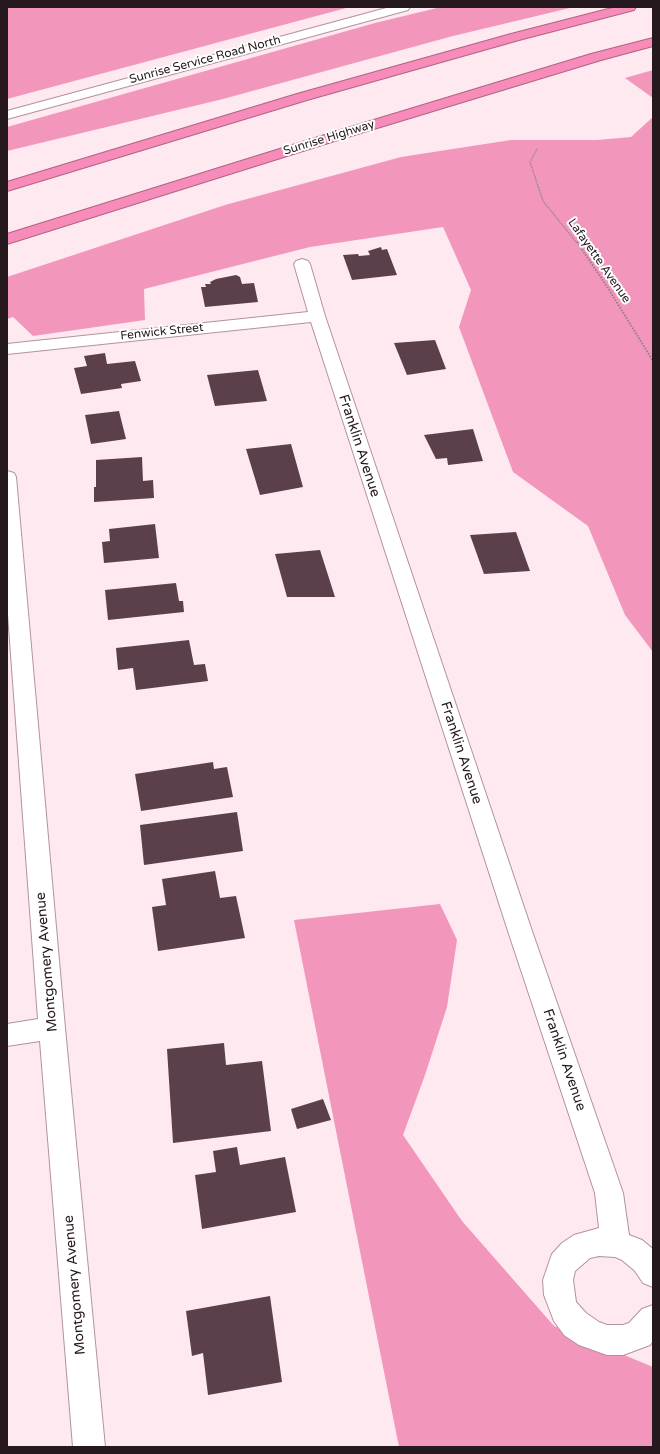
<!DOCTYPE html>
<style>
body{margin:0}
#map{position:relative;width:660px;height:1454px;overflow:hidden;background:#fee9f0;font-family:"Varela Round",sans-serif}
canvas{display:block}
.frame{position:absolute;inset:0;border:8px solid #25191e;pointer-events:none}
</style>
<div id="map">
<canvas width="660" height="1454"></canvas>
<div class="frame"></div>
</div>
<script>
const c = document.querySelector('canvas').getContext('2d');
c.lineJoin = 'round';
function paint(path, color) {
  c.fillStyle = color;
  c.fill(path, 'evenodd');
}
function poly(rows) {
  const path = new Path2D();
  for (const r of rows) {
    path.moveTo(r[0], r[1]);
    for (let i = 2; i < r.length; i += 2) path.lineTo(r[i], r[i + 1]);
  }
  return path;
}
function trace(path, color, width, dash) {
  c.strokeStyle = color;
  c.lineWidth = width;
  c.lineCap = dash ? 'butt' : 'round';
  c.setLineDash(dash || []);
  c.stroke(path);
}
function drawText(font, color, halo, rows, align = 'center') {
  c.font = font + ' "Varela Round",sans-serif';
  c.lineWidth = 4;
  c.setLineDash([]);
  c.textBaseline = 'middle';
  c.strokeStyle = halo;
  c.fillStyle = color;
  for (const [text, x, y, turn = 0] of rows) {
    c.save();
    c.translate(x, y);
    c.rotate((+turn || 0) * Math.PI / 180);
    c.textAlign = isNaN(turn) ? turn : align;
    if (halo) c.strokeText(text, 0, 0);
    c.fillText(text, 0, 0);
    c.restore();
  }
}
paint(poly([
 [7,7,350,7,7,99],
 [441,7,574,7,453,36,223,99,7,151,7,127,375,23],
 [653,70,653,98,625,78],
 [653,117,653,652,625,615,588,526,513,472,459,327,471,290,443,227,310,247,144,289,145,320,33,336,13,317,7,319,7,277,225,205,401,157,511,140,597,140,631,137],
 [440,904,457,940,447,1007,425,1075,403,1135,462,1221,554,1326,653,1367,653,1447,399,1447,294,920]
]), '#f296bc');
paint(poly([
 [381,247,382,250,387,249,397,275,352,280,343,255,358,254,359,256,370,255,368,251],
 [236,275,240,277,242,284,254,283,258,302,205,307,201,287,206,287,205,284,211,284,210,282,216,279],
 [435,340,446,369,407,375,394,343],
 [105,353,107,364,135,361,141,381,121,384,122,388,81,394,74,368,87,366,84,356],
 [258,370,267,401,215,406,207,375],
 [119,411,126,439,91,444,85,415],
 [473,429,483,461,448,465,447,458,436,459,424,435],
 [291,444,303,487,260,495,246,449],
 [142,457,143,481,153,480,154,498,94,502,94,487,96,487,96,460],
 [155,524,159,558,104,563,102,542,110,541,109,529],
 [516,532,530,571,484,574,470,535],
 [320,550,335,597,287,597,275,554],
 [176,583,179,601,183,601,184,612,108,620,105,590],
 [189,640,194,665,205,664,208,681,136,690,133,668,118,670,116,648],
 [213,762,214,769,227,767,233,797,141,811,135,774],
 [237,812,243,851,144,865,140,825],
 [215,871,220,898,236,896,245,938,158,951,152,907,166,905,162,879],
 [224,1043,226,1065,262,1061,271,1131,173,1143,167,1049],
 [323,1099,331,1120,297,1129,291,1109],
 [237,1147,240,1165,285,1157,296,1212,202,1229,195,1175,216,1172,213,1151],
 [270,1296,282,1382,208,1395,203,1353,192,1356,186,1311]
]), '#5b404b');
const minor = poly([
 [302,259,308,261,310,264,325,316,532,931,623,1193,629,1235,642,1240,653,1249,653,1287,643,1283,635,1271,622,1260,615,1257,599,1256,590,1258,575,1271,573,1280,576,1302,586,1313,599,1322,607,1325,623,1325,629,1323,642,1309,653,1305,653,1341,650,1345,623,1355,607,1355,579,1345,564,1335,554,1321,544,1295,543,1280,552,1254,562,1243,574,1235,599,1228,595,1193,508,931,311,322,7,354,7,344,308,312,294,264,296,261,302,259],
 [7,471,14,473,16,477,65,1028,105,1447,73,1447,40,1041,7,1046,7,1024,38,1019,7,601,7,471]
]);
const tertiary = poly([
 [390,7,410,7,408,10,7,119,7,111,390,7]
]);
const motorway = poly([
 [616,7,636,7,634,10,519,40,307,100,7,191,7,182,297,94,511,34,616,7],
 [653,38,653,46,601,60,341,139,7,244,7,234,331,133,591,54,653,38]
]);
trace(minor, '#b2929e', 2);
trace(tertiary, '#b2929e', 2);
trace(motorway, '#ae6483', 2);
trace(poly([
 [537,149,530,162,543,201,577,243]
]), '#918187', 1.5, [1, 1]);
trace(poly([
 [577,242,608,288,653,361]
]), '#918187', 2, [1.5, 1.5]);
paint(minor, '#fff');
paint(tertiary, '#fff');
paint(motorway, '#f78cba');
drawText('12px', '#25191e', '#fff', [
 ["Sunrise Service Road North",205,60,-15],
 ["Sunrise Highway",329,138,-17],
 ["Lafayette Avenue",599,261,55],
 ["Fenwick Street",162,332,-6]
]);
drawText('14px', '#25191e', '#fff', [
 ["Franklin Avenue",359,446,72],
 ["Franklin Avenue",461,753,72],
 ["Montgomery Avenue",47,962,-95],
 ["Franklin Avenue",564,1060,71],
 ["Montgomery Avenue",75,1285,-95]
]);
</script>
